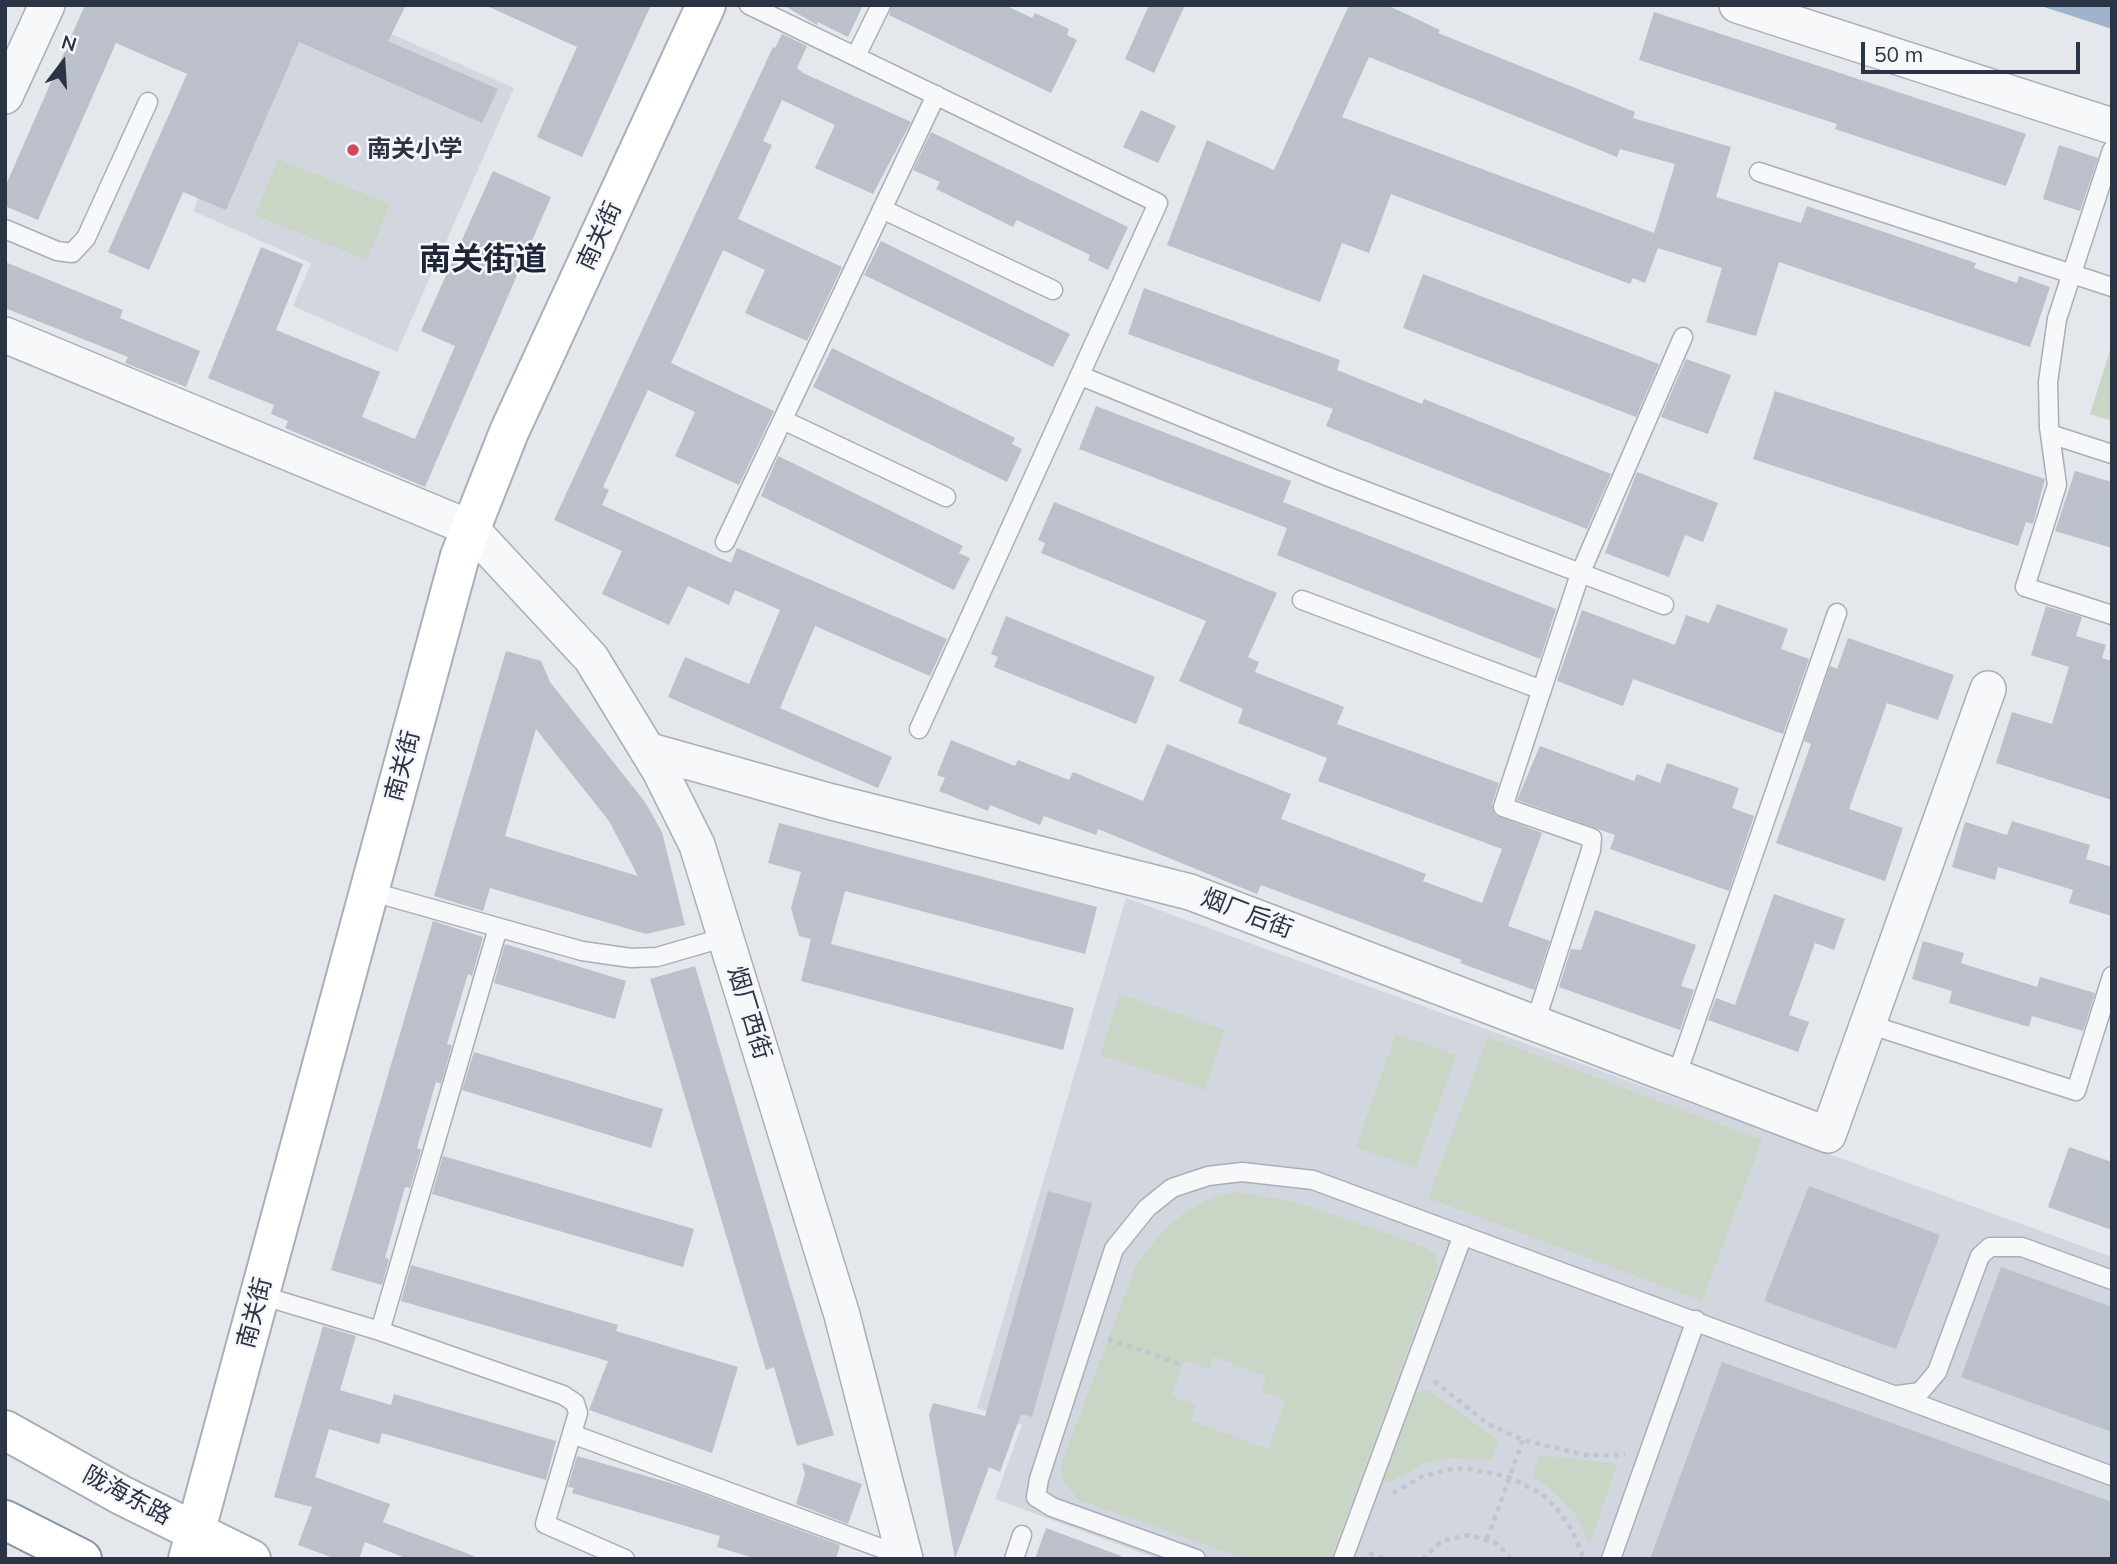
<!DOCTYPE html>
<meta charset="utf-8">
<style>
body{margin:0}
#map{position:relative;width:2117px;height:1564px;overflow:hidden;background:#e4e7ec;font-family:Mulish,sans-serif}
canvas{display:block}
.frame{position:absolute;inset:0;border:7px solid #2b3445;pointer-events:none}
.north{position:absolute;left:28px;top:28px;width:70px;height:70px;-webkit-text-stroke:5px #f4f6f9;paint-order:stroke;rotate:17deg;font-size:19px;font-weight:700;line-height:28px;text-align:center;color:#2b3445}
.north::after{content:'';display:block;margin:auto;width:24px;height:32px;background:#2b3445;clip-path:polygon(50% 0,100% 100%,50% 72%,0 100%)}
.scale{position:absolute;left:1861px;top:42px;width:219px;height:32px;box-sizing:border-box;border:4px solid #2b3445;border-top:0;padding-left:9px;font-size:21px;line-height:24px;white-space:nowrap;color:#2b3445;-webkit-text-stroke:5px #f4f6f9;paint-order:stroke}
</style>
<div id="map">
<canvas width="2117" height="1564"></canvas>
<div class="frame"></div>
<div class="north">N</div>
<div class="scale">50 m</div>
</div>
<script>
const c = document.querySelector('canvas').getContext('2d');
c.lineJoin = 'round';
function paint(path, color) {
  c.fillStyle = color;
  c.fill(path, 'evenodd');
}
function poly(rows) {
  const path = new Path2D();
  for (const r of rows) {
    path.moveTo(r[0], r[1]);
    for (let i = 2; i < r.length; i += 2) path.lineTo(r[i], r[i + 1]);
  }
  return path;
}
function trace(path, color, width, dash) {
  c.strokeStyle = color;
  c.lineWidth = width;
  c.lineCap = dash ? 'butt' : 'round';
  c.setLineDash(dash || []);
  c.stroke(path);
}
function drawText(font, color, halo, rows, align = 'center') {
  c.font = font + ' Mulish,"Noto Sans SC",sans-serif';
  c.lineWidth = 5;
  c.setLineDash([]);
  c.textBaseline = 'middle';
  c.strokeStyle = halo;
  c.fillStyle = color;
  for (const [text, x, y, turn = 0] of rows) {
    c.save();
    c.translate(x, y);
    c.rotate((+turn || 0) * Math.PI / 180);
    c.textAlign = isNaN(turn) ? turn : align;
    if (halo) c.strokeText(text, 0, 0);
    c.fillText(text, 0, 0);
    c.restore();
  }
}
paint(poly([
 [326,5,514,88,397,352,293,306,311,263,193,211,264,50],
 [1126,898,2112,1257,2112,1559,1158,1559,995,1499,1022,1425,977,1408]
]), '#d2d6de');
paint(poly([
 [278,159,390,204,367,260,255,215],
 [2112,344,2112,421,2090,414],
 [1120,994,1225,1030,1205,1090,1100,1055],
 [1396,1034,1456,1055,1416,1168,1356,1147],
 [1488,1037,1762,1140,1702,1301,1428,1198],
 [1236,1192,1297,1202,1427,1248,1435,1255,1438,1266,1331,1559,1246,1559,1079,1500,1062,1480,1061,1465,1136,1265,1160,1234,1184,1213,1213,1197],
 [1214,1357,1266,1376,1261,1391,1285,1400,1268,1449,1191,1421,1196,1406,1171,1396,1184,1361,1209,1369],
 [1427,1389,1498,1440,1491,1461,1449,1458,1428,1462,1388,1483,1383,1481,1416,1392],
 [1540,1455,1617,1464,1590,1544,1575,1513,1549,1488,1532,1477]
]), '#c9d6c5');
paint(poly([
 [2038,5,2112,5,2112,29]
]), '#9fb4cc');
paint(poly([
 [85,5,406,5,388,41,498,89,482,123,299,42,226,210,183,192,149,270,108,252,187,74,116,43,38,220,5,206,5,187],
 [485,5,651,5,582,157,537,137,577,47],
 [783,5,863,5,848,37,818,22,817,25],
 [892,5,1005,5,1032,18,1035,13,1069,29,1067,35,1077,40,1051,93,889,15],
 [1149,5,1185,5,1154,73,1125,59],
 [1349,5,1387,5,1440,30,1438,33,1635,112,1633,118,1731,147,1716,197,1801,223,1807,206,1976,263,1974,268,2017,283,2019,276,2050,287,2030,347,1779,262,1756,336,1706,322,1722,268,1658,248,1645,283,1633,278,1630,284,1391,194,1369,253,1342,243,1320,302,1167,245,1207,140,1274,170],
 [1369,57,1617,157,1620,149,1675,164,1654,233,1342,117],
 [1654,12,2026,134,2006,186,1835,129,1837,124,1639,60],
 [782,34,807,46,797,68,803,73,911,122,873,194,815,168,835,125,782,100,763,141,772,145,738,219,842,267,807,341,745,313,765,270,723,250,671,363,774,411,739,485,675,456,695,412,648,390,603,487,609,490,602,505,731,563,737,548,947,639,930,676,815,626,780,708,892,757,878,788,668,697,685,657,749,684,780,610,735,590,729,605,688,586,669,625,602,594,622,551,554,520,773,47,775,48],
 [1141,110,1176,126,1158,163,1123,147],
 [931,132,1128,227,1108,270,1088,260,1090,255,1017,220,1013,227,936,189,940,182,913,170],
 [2059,145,2098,158,2080,211,2043,199],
 [493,171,551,197,425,487,285,428,288,421,271,414,274,405,208,378,261,247,303,264,276,330,380,372,362,417,415,439,455,346,421,331],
 [881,241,1070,334,1053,367,864,275],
 [5,262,123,310,120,318,200,351,186,387,125,363,128,357,5,308],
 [1423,274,1659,364,1636,417,1403,328],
 [1144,288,1340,360,1337,370,1422,404,1424,399,1611,474,1587,529,1326,426,1333,409,1128,334],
 [832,348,1015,438,1012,444,1022,449,1007,482,813,387],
 [1686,359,1731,375,1708,434,1661,417],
 [1775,391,2045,479,2033,524,2026,522,2018,546,1753,459],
 [1096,406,1291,481,1283,502,1556,609,1540,659,1277,555,1287,528,1079,449],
 [778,456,963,546,959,553,970,558,954,590,761,496],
 [2075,471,2112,482,2112,548,2055,531],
 [1637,472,1718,503,1703,542,1685,535,1669,577,1605,553],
 [1054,502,1277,593,1248,657,1259,662,1255,672,1344,707,1337,724,1499,783,1492,804,1495,815,1542,833,1508,926,1550,941,1534,990,1460,963,1462,960,1261,885,1257,894,1098,829,1096,835,1044,816,1040,825,990,805,988,811,939,791,945,778,937,775,951,740,1015,766,1018,760,1069,780,1073,772,1143,801,1167,744,1291,794,1281,819,1426,874,1423,881,1482,903,1502,849,1318,781,1327,758,1238,723,1243,709,1179,681,1206,621,1041,553,1045,543,1038,540],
 [1717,604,1788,629,1781,649,1809,659,1783,734,1633,679,1623,706,1557,681,1582,610,1675,645,1686,615,1709,623],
 [2046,606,2082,617,2076,636,2106,645,2102,658,2112,661,2112,800,1996,763,2012,712,2052,724,2069,667,2031,655],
 [1006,616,1155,677,1136,724,994,667,998,657,991,654],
 [1848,638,1954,675,1938,720,1887,703,1849,809,1903,828,1885,881,1776,843,1811,744,1804,741,1830,666,1837,669],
 [506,651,541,661,550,682,645,802,662,832,685,925,646,934,490,888,483,911,434,896],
 [536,729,609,821,638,876,505,836],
 [1540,746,1634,781,1637,774,1660,783,1667,763,1739,788,1732,808,1754,816,1729,891,1610,849,1615,835,1517,800],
 [2012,821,2090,845,2086,859,2112,867,2112,916,2069,903,2073,890,1998,867,1995,880,1952,867,1965,822,2007,835],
 [779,823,1097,907,1085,954,845,891,831,944,1074,1008,1063,1050,801,981,811,939,799,936,791,908,801,872,768,863],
 [1774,894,1845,919,1834,950,1815,943,1789,1015,1809,1022,1798,1052,1708,1020,1716,998,1735,1005],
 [1595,910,1696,945,1681,986,1694,990,1680,1030,1559,987,1571,949,1581,950],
 [433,921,483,937,472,976,468,974,447,1044,452,1045,441,1084,436,1082,417,1148,421,1150,410,1188,405,1187,385,1258,389,1259,382,1285,331,1270],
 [1923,941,1964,953,1961,963,2037,987,2040,977,2095,993,2083,1031,2032,1016,2029,1027,1949,1003,1952,991,1912,979],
 [505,944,626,981,615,1019,494,983],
 [695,966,834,1435,797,1446,774,1367,766,1370,650,979],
 [474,1052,663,1109,651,1148,462,1090],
 [2069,1147,2112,1162,2112,1230,2048,1207],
 [443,1156,694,1229,683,1267,432,1194],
 [1809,1186,1940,1235,1896,1349,1764,1301],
 [1048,1191,1092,1203,1032,1417,1021,1414,1000,1472,989,1467,955,1559,929,1415,933,1403,985,1416],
 [411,1265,618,1325,616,1331,738,1367,712,1453,589,1410,608,1361,401,1301],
 [2001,1267,2112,1307,2112,1432,1961,1377],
 [323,1326,356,1336,340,1390,391,1405,394,1394,556,1441,546,1480,382,1433,379,1444,329,1429,315,1477,390,1504,383,1522,474,1556,474,1559,408,1559,365,1542,359,1559,336,1559,298,1545,312,1507,274,1497],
 [1722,1362,2112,1502,2112,1559,1650,1559],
 [577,1456,684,1487,840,1545,836,1559,757,1559,717,1547,720,1536,572,1493,574,1488,568,1487],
 [802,1463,862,1484,848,1524,796,1504,805,1474],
 [1046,1528,1121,1556,1121,1559,1035,1559]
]), '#bbc0ca');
const lane = poly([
 [749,5,1158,203,919,729],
 [856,56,881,5],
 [2112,150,2057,319,2048,382,2049,427,2057,485,2025,587,2112,615],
 [1759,172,2112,287],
 [882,209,1053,290],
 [5,229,57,251,72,253,86,238,148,102],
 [1081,376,1329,477,1664,605],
 [783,420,946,497],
 [2050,434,2112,454],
 [725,542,936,95],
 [1302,600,1542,690],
 [369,891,582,951,631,958,657,957,726,937],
 [1535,1023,1591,850,1592,838,1503,807,1580,574,1683,337],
 [1868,1024,2076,1091,2112,976],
 [1676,1077,1837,613],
 [260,1295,380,1331,563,1395,575,1403,578,1413,545,1524,625,1559],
 [380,1331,498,928],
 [1898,1395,1920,1392,1937,1372,1980,1256,1990,1247,2022,1247,2112,1280],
 [572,1434,905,1557],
 [1014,1559,1022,1535],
 [1196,1559,1052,1507,1036,1497,1039,1479,1114,1249,1147,1208,1172,1188,1208,1176,1242,1172,1313,1180,2112,1476],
 [1343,1559,1463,1235],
 [1611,1559,1696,1320]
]);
const street = poly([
 [1737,5,2112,126],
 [5,96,47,5],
 [5,335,470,528,591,658,660,771,697,845,842,1315,905,1559],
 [647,750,832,802,1190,892,1828,1135,1988,689]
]);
const secondary = poly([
 [5,1430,121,1495,251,1559],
 [188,1559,460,556,509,432,706,5]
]);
const highway = poly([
 [5,1520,82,1559]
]);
trace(lane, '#a9aeb7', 21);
trace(street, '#a9aeb7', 38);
trace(secondary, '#a9aeb7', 42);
trace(highway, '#8b94a3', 42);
trace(poly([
 [1108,1339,1183,1365],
 [1434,1381,1488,1424,1523,1440,1586,1455,1625,1455],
 [1393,1493,1421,1477,1446,1470,1465,1468,1509,1477,1542,1494,1557,1509,1572,1530,1584,1559],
 [1487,1539,1523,1440],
 [1369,1553,1385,1559],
 [1422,1559,1442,1541,1469,1535,1496,1543,1512,1559]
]), '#c2c5cb', 4.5, [5, 5]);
trace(lane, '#f7f8fa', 18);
trace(street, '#f7f8fa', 35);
trace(secondary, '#fff', 38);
trace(highway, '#fff', 38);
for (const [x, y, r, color] of [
 [353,150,7,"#d1495b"]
]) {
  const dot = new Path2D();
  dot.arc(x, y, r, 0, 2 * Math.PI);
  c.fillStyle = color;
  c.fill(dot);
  trace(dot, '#f4f6f9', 2.5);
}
drawText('bold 24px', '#2b3445', '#f4f6f9', [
 ["南关小学",367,150]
], 'left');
drawText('24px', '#2b3445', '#f4f6f9', [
 ["南关街",600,236,-65],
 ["南关街",403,766,-75],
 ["烟厂后街",1247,914,21],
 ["烟厂西街",749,1013,73],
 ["南关街",255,1313,-75],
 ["陇海东路",127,1496,28]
]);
drawText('bold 32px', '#1d2536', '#f4f6f9', [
 ["南关街道",483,260]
]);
</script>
